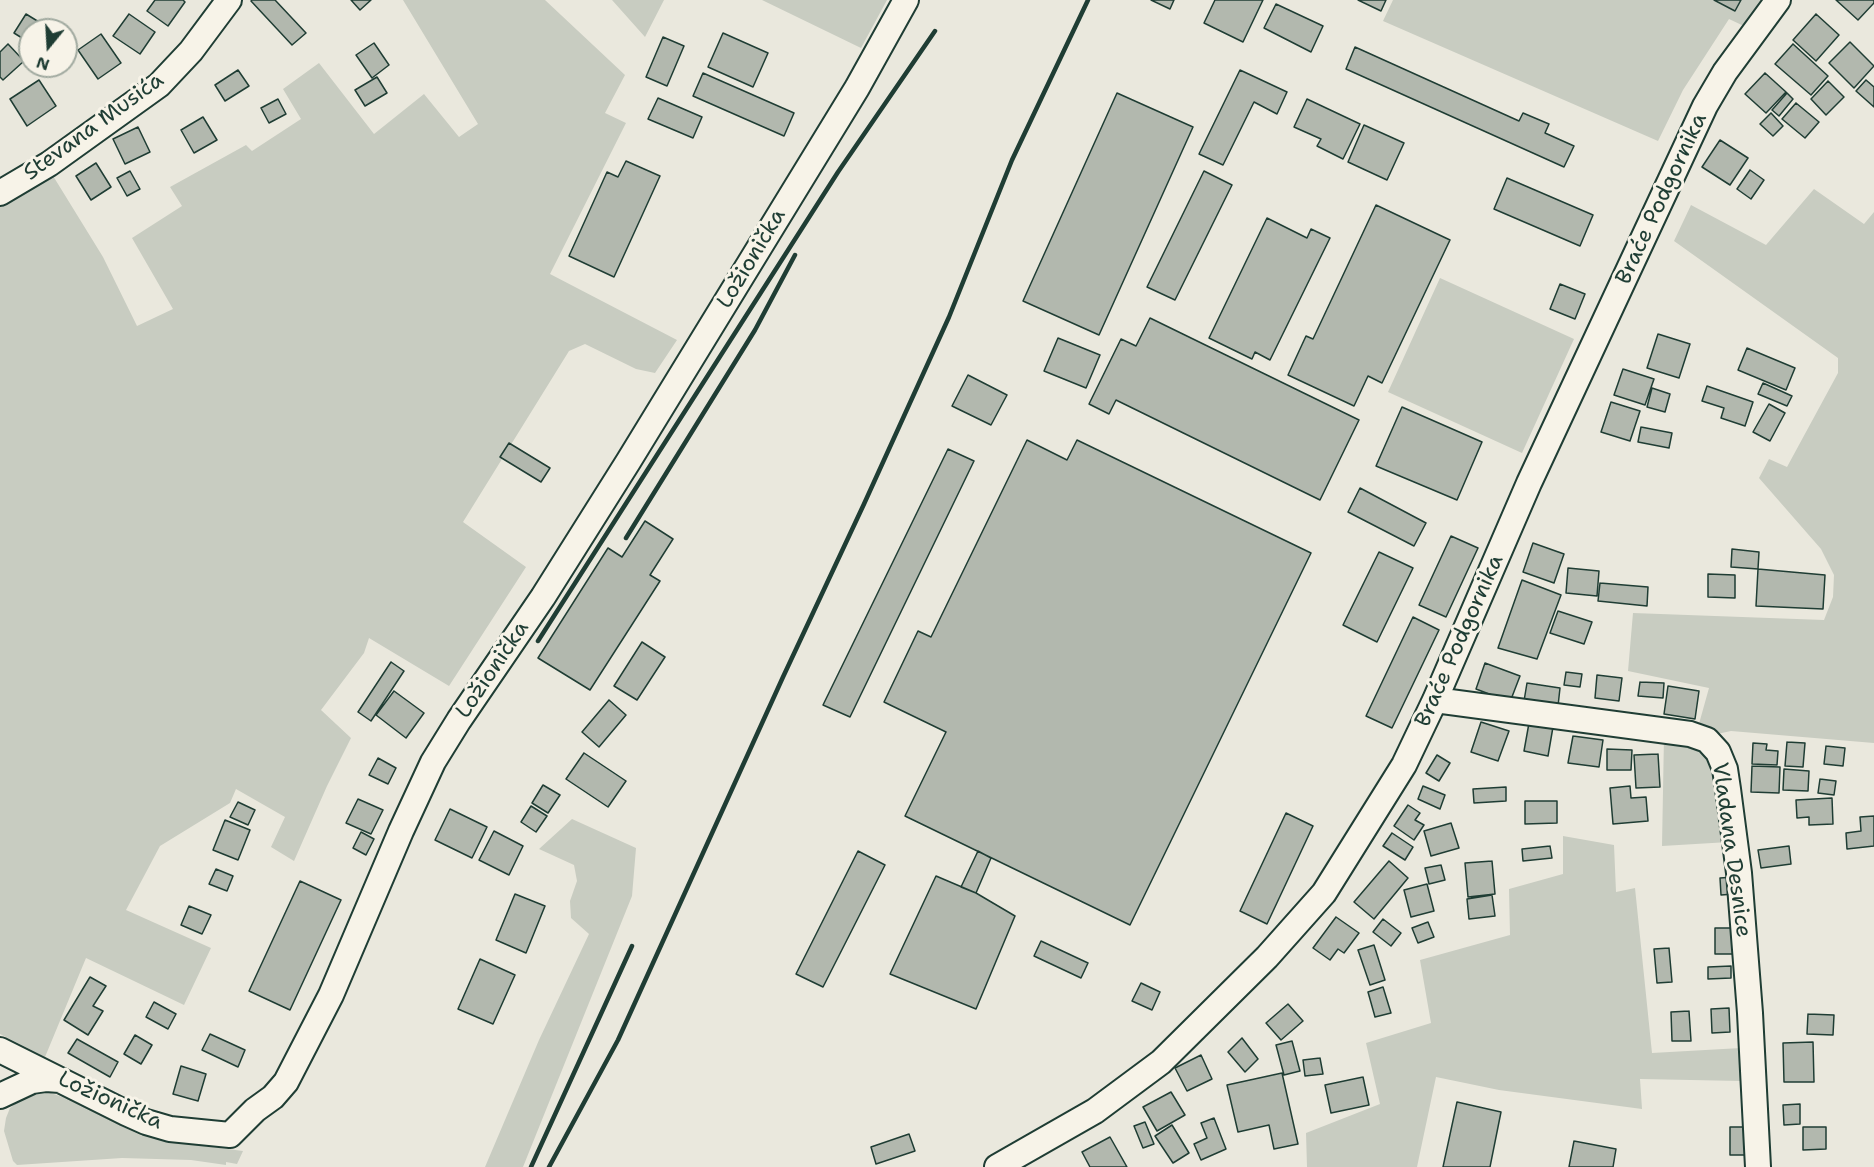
<!DOCTYPE html>
<meta charset="utf-8">
<style>
body{margin:0}
#map{position:relative;width:1874px;height:1167px;overflow:hidden;background:#eae8dd;font-family:"Shantell Sans",sans-serif}
canvas{display:block}
.north{position:absolute;left:18px;top:18px;width:60px;height:60px;box-sizing:border-box;background:#f7f3e8;border:2px solid #a1aaa0;border-radius:50%;rotate:198deg;font-size:16px;font-weight:700;line-height:24px;text-align:center;color:#1f3d34}
.north::after{content:'';display:block;margin:auto;width:21px;height:27px;background:#1f3d34;clip-path:polygon(50% 0,100% 100%,50% 72%,0 100%)}
</style>
<div id="map">
<canvas width="1874" height="1167"></canvas>
<div class="north">N</div>
</div>
<script>
const c = document.querySelector('canvas').getContext('2d');
c.lineJoin = 'round';
function paint(path, color) {
  c.fillStyle = color;
  c.fill(path, 'evenodd');
}
function poly(rows) {
  const path = new Path2D();
  for (const r of rows) {
    path.moveTo(r[0], r[1]);
    for (let i = 2; i < r.length; i += 2) path.lineTo(r[i], r[i + 1]);
  }
  return path;
}
function trace(path, color, width, dash) {
  c.strokeStyle = color;
  c.lineWidth = width;
  c.lineCap = dash ? 'butt' : 'round';
  c.setLineDash(dash || []);
  c.stroke(path);
}
function drawText(font, color, halo, rows, align = 'center') {
  c.font = font + ' "Shantell Sans",sans-serif';
  c.lineWidth = 6;
  c.setLineDash([]);
  c.textBaseline = 'middle';
  c.strokeStyle = halo;
  c.fillStyle = color;
  for (const [text, x, y, turn = 0] of rows) {
    c.save();
    c.translate(x, y);
    c.rotate((+turn || 0) * Math.PI / 180);
    c.textAlign = isNaN(turn) ? turn : align;
    if (halo) c.strokeText(text, 0, 0);
    c.fillText(text, 0, 0);
    c.restore();
  }
}
paint(poly([
 [403,0,545,0,625,75,605,113,626,123,550,274,677,340,655,373,636,369,585,344,569,351,463,522,526,567,449,686,369,638,364,653,321,710,351,738,327,786,294,861,271,847,285,817,236,789,230,803,160,846,126,910,211,948,184,1005,86,958,45,1057,0,1034,0,200,50,171,103,257,137,326,173,309,132,238,182,206,170,187,246,145,252,151,301,119,283,89,319,63,374,134,424,94,459,137,478,124],
 [612,0,664,0,645,37],
 [762,0,887,0,861,48],
 [1393,0,1764,0,1746,27,1729,19,1683,90,1658,141,1383,21],
 [1814,189,1864,224,1874,212,1874,743,1731,731,1717,734,1697,731,1709,688,1628,671,1633,613,1824,620,1833,597,1834,575,1821,549,1759,478,1769,459,1787,467,1838,373,1838,358,1674,241,1691,205,1766,245],
 [1440,278,1574,339,1522,453,1388,392],
 [1664,736,1692,742,1712,757,1729,842,1662,846],
 [572,819,636,848,632,896,523,1167,485,1167,539,1040,589,934,571,918,570,901,577,881,574,865,539,849],
 [1563,836,1614,845,1616,892,1635,888,1652,1053,1741,1048,1742,1081,1640,1079,1642,1109,1499,1090,1436,1077,1417,1167,1307,1167,1306,1133,1380,1104,1366,1043,1431,1023,1420,960,1510,935,1509,889,1563,874],
 [45,1091,68,1099,142,1136,145,1132,154,1137,189,1144,243,1151,237,1164,226,1162,226,1165,191,1160,122,1158,17,1165,13,1161,4,1131,6,1118,10,1108,23,1098]
]), '#c8ccc1');
const building = poly([
 [155,0,183,0,185,2,168,26,147,11,155,0],
 [252,0,275,0,306,33,292,45,251,1,252,0],
 [351,0,371,0,360,10,351,0],
 [1151,0,1174,0,1170,9,1151,0],
 [1215,0,1263,0,1243,42,1204,23,1215,0],
 [1358,0,1386,0,1381,11,1358,0],
 [1714,0,1741,0,1735,11,1714,0],
 [1836,0,1874,0,1874,3,1858,20,1836,0],
 [1276,4,1323,26,1311,52,1264,28,1276,4],
 [26,14,52,30,30,30,30,43,14,33,26,14],
 [129,14,155,32,140,54,113,36,129,14],
 [1816,14,1839,35,1816,61,1793,40,1816,14],
 [723,33,768,53,753,87,708,67,723,33],
 [101,34,121,63,98,79,78,50,101,34],
 [663,37,684,46,667,86,646,77,663,37],
 [1850,42,1874,66,1854,88,1829,63,1850,42],
 [374,43,389,65,372,78,356,55,374,43],
 [8,44,24,61,3,80,0,77,0,52,8,44],
 [1793,44,1828,76,1811,95,1775,64,1793,44],
 [1355,47,1519,121,1523,113,1549,124,1545,133,1574,146,1564,167,1346,69,1355,47],
 [238,70,249,86,225,101,215,85,238,70],
 [1240,70,1287,92,1277,114,1254,102,1223,165,1199,154,1240,70],
 [703,73,794,113,784,136,693,96,703,73],
 [1765,73,1786,92,1766,113,1745,94,1765,73],
 [377,77,387,93,365,106,355,90,377,77],
 [39,80,56,106,27,126,10,99,39,80],
 [1866,80,1874,87,1874,107,1856,91,1866,80],
 [1828,81,1844,97,1826,115,1811,99,1828,81],
 [1117,93,1193,127,1099,335,1023,301,1117,93],
 [1787,93,1793,99,1779,116,1772,110,1787,93],
 [658,98,702,117,693,138,648,119,658,98],
 [278,99,286,114,269,123,261,108,278,99],
 [1307,99,1360,124,1343,159,1317,146,1321,139,1294,127,1307,99],
 [1796,103,1819,122,1805,138,1782,119,1796,103],
 [1771,113,1783,126,1773,136,1760,124,1771,113],
 [203,117,217,140,194,153,181,130,203,117],
 [1364,125,1404,143,1387,180,1348,162,1364,125],
 [138,127,150,152,125,164,113,139,138,127],
 [1720,140,1748,158,1730,185,1702,167,1720,140],
 [626,161,660,176,614,277,569,256,607,172,618,177,626,161],
 [96,163,111,187,91,200,76,176,96,163],
 [1750,170,1764,180,1751,199,1737,189,1750,170],
 [130,171,140,189,127,196,117,178,130,171],
 [1204,171,1232,185,1175,300,1147,287,1204,171],
 [1507,178,1593,215,1580,246,1494,209,1507,178],
 [1376,205,1450,240,1382,383,1368,376,1354,406,1288,375,1306,336,1313,339,1376,205],
 [1267,218,1307,238,1311,229,1330,238,1270,360,1255,352,1252,359,1209,338,1267,218],
 [1560,284,1585,294,1575,319,1550,309,1560,284],
 [1150,318,1359,420,1320,500,1116,400,1109,414,1089,404,1121,339,1136,346,1150,318],
 [1658,334,1690,344,1679,378,1647,368,1658,334],
 [1058,338,1100,355,1086,388,1044,371,1058,338],
 [1747,348,1795,368,1786,390,1738,370,1747,348],
 [1623,369,1654,379,1645,405,1614,395,1623,369],
 [968,375,1007,395,991,425,952,406,968,375],
 [1763,383,1792,396,1787,406,1758,394,1763,383],
 [1707,386,1753,402,1745,426,1721,418,1724,408,1702,401,1707,386],
 [1652,388,1670,394,1665,412,1647,407,1652,388],
 [1611,402,1640,411,1630,441,1601,432,1611,402],
 [1769,404,1785,413,1770,441,1753,432,1769,404],
 [1402,407,1482,442,1457,500,1376,466,1402,407],
 [1641,427,1672,433,1669,448,1638,442,1641,427],
 [1027,440,1067,460,1077,440,1311,553,1130,925,905,816,946,732,884,702,918,631,931,637,1027,440],
 [509,443,550,468,541,482,500,457,509,443],
 [948,449,974,461,850,717,823,705,948,449],
 [1360,488,1426,523,1414,546,1348,512,1360,488],
 [645,521,673,539,650,575,660,581,590,690,538,658,608,548,622,557,645,521],
 [1451,536,1478,548,1446,617,1419,605,1451,536],
 [1533,543,1564,554,1554,583,1523,572,1533,543],
 [1732,549,1759,552,1758,569,1731,567,1732,549],
 [1379,552,1413,568,1377,642,1343,625,1379,552],
 [1568,568,1599,571,1597,596,1566,593,1568,568],
 [1758,569,1825,575,1823,609,1756,606,1758,569],
 [1708,574,1735,575,1735,598,1708,597,1708,574],
 [1522,580,1561,595,1537,659,1498,648,1522,580],
 [1600,583,1648,587,1647,606,1598,601,1600,583],
 [1558,611,1592,622,1584,644,1550,633,1558,611],
 [1413,617,1439,630,1392,728,1366,716,1413,617],
 [642,642,665,657,637,700,614,686,642,642],
 [391,662,404,671,371,721,358,712,391,662],
 [1485,663,1520,676,1510,702,1476,689,1485,663],
 [1566,672,1582,674,1580,687,1564,685,1566,672],
 [1597,675,1622,678,1619,701,1595,698,1597,675],
 [1640,682,1664,683,1663,698,1638,696,1640,682],
 [1527,683,1560,688,1558,706,1524,701,1527,683],
 [1668,686,1699,691,1695,719,1664,714,1668,686],
 [394,691,424,713,406,738,376,715,394,691],
 [609,700,626,715,599,747,582,732,609,700],
 [1481,722,1509,731,1498,761,1471,752,1481,722],
 [1529,723,1553,727,1548,756,1524,751,1529,723],
 [1573,736,1603,740,1599,767,1568,763,1573,736],
 [1787,742,1805,743,1803,767,1785,766,1787,742],
 [1753,743,1767,744,1766,750,1778,751,1777,765,1752,764,1753,743],
 [1826,746,1845,748,1843,766,1824,764,1826,746],
 [1607,749,1632,750,1631,770,1607,770,1607,749],
 [584,753,626,781,608,807,566,779,584,753],
 [1658,754,1660,787,1636,788,1634,755,1658,754],
 [1437,755,1450,763,1439,781,1426,773,1437,755],
 [378,758,396,768,388,784,369,775,378,758],
 [1752,766,1780,767,1779,793,1751,792,1752,766],
 [1784,769,1809,771,1808,791,1783,790,1784,769],
 [1820,779,1836,781,1834,795,1818,793,1820,779],
 [543,785,560,795,548,813,532,803,543,785],
 [1423,786,1445,795,1440,809,1418,799,1423,786],
 [1630,786,1631,798,1646,797,1648,821,1613,824,1610,788,1630,786],
 [1506,787,1506,801,1474,803,1473,789,1506,787],
 [1832,798,1833,824,1809,825,1809,817,1797,818,1796,800,1832,798],
 [358,799,383,810,371,834,346,823,358,799],
 [1525,801,1557,801,1557,823,1525,824,1525,801],
 [238,802,255,810,248,825,230,817,238,802],
 [1408,805,1420,813,1415,820,1424,825,1414,840,1394,826,1408,805],
 [531,806,547,816,536,832,521,822,531,806],
 [450,809,487,827,472,858,435,840,450,809],
 [1286,813,1313,826,1267,924,1240,911,1286,813],
 [1874,816,1874,846,1847,849,1846,833,1861,831,1860,817,1874,816],
 [225,820,250,830,238,860,213,850,225,820],
 [1451,823,1459,848,1431,856,1424,831,1451,823],
 [494,831,523,846,509,875,479,860,494,831],
 [361,832,374,839,366,855,353,848,361,832],
 [1392,833,1413,847,1405,860,1383,846,1392,833],
 [1550,846,1552,858,1523,861,1522,849,1550,846],
 [1789,846,1791,864,1761,868,1758,850,1789,846],
 [858,851,885,865,823,987,796,974,858,851],
 [978,851,991,858,976,893,961,887,978,851],
 [1389,861,1408,878,1374,919,1354,902,1389,861],
 [1492,861,1495,894,1468,897,1465,863,1492,861],
 [1441,865,1445,880,1429,884,1425,868,1441,865],
 [216,869,233,876,227,891,209,884,216,869],
 [936,876,976,893,1015,916,976,1009,890,974,936,876],
 [1733,877,1734,894,1721,895,1720,878,1733,877],
 [300,881,341,900,290,1010,249,991,300,881],
 [1427,884,1434,911,1411,917,1404,890,1427,884],
 [515,894,545,906,526,953,496,940,515,894],
 [1492,895,1495,916,1469,919,1467,899,1492,895],
 [189,906,211,915,202,934,181,925,189,906],
 [1336,917,1359,933,1344,953,1338,949,1330,960,1313,948,1336,917],
 [1383,919,1401,933,1391,946,1373,932,1383,919],
 [1428,922,1434,937,1418,943,1412,928,1428,922],
 [1715,928,1735,928,1735,954,1715,954,1715,928],
 [1041,941,1088,963,1081,978,1034,956,1041,941],
 [1374,945,1385,980,1370,985,1358,950,1374,945],
 [1669,948,1672,982,1657,983,1654,949,1669,948],
 [480,959,515,975,493,1024,458,1009,480,959],
 [1731,966,1731,978,1708,979,1708,967,1731,966],
 [90,977,106,986,93,1006,103,1011,88,1035,64,1020,90,977],
 [1141,983,1160,992,1152,1010,1132,1001,1141,983],
 [1383,987,1391,1013,1375,1017,1368,992,1383,987],
 [154,1002,176,1014,168,1029,146,1017,154,1002],
 [1288,1004,1303,1021,1281,1040,1266,1023,1288,1004],
 [1729,1008,1730,1032,1712,1033,1711,1009,1729,1008],
 [1689,1011,1691,1041,1672,1041,1671,1012,1689,1011],
 [1808,1014,1834,1015,1833,1035,1807,1034,1808,1014],
 [210,1034,245,1050,238,1067,202,1050,210,1034],
 [135,1035,152,1045,141,1064,124,1054,135,1035],
 [1242,1038,1258,1059,1245,1072,1228,1052,1242,1038],
 [77,1039,118,1062,110,1077,68,1053,77,1039],
 [1292,1041,1300,1071,1284,1075,1276,1045,1292,1041],
 [1813,1042,1814,1082,1784,1082,1783,1043,1813,1042],
 [1201,1055,1212,1079,1187,1091,1175,1068,1201,1055],
 [1320,1058,1323,1074,1305,1076,1303,1060,1320,1058],
 [181,1066,206,1074,198,1101,173,1094,181,1066],
 [1282,1073,1298,1144,1274,1149,1269,1125,1238,1132,1227,1085,1282,1073],
 [1363,1077,1369,1105,1331,1113,1325,1085,1363,1077],
 [1171,1092,1185,1115,1157,1131,1143,1107,1171,1092],
 [1457,1102,1501,1112,1490,1167,1443,1167,1457,1102],
 [1800,1104,1800,1124,1784,1125,1783,1105,1800,1104],
 [1214,1118,1226,1149,1201,1160,1194,1144,1207,1138,1201,1123,1214,1118],
 [1145,1122,1154,1144,1143,1148,1134,1126,1145,1122],
 [1172,1125,1189,1153,1173,1163,1155,1136,1172,1125],
 [1730,1127,1748,1127,1748,1155,1730,1155,1730,1127],
 [1803,1127,1826,1127,1826,1149,1803,1150,1803,1127],
 [909,1134,915,1151,876,1164,871,1147,909,1134],
 [1110,1137,1127,1167,1090,1167,1082,1152,1110,1137],
 [1574,1141,1616,1149,1613,1167,1569,1167,1574,1141]
]);
paint(building, '#b2b8ae');
trace(building, '#1f3d34', 1.5);
const minor = poly([
 [0,193,49,164,159,85,191,51,229,0],
 [1435,700,1690,734,1707,740,1718,752,1725,769,1728,789,1739,873,1750,1013,1758,1167],
 [0,1050,126,1113,146,1122,170,1129,230,1135,255,1110,273,1097,286,1082,331,995,401,831,433,762,459,720,543,597,628,462,857,88,906,0],
 [0,1096,32,1081,46,1079,60,1080],
 [997,1167,1095,1111,1161,1062,1267,957,1324,893,1404,765,1435,700,1529,483,1705,106,1725,72,1778,0]
]);
trace(minor, '#1f3d34', 28);
trace(minor, '#f7f3e8', 24);
trace(poly([
 [626,538,755,330,795,255],
 [538,641,838,172,935,31],
 [531,1167,632,946],
 [549,1167,618,1040,783,677,864,504,949,317,1012,160,1088,0]
]), '#1f3d34', 4.5);
drawText('22px', '#1f3d34', '#f7f3e8', [
 ["Stevana Musića",94,127,-36],
 ["Braće Podgornika",1662,199,-65],
 ["Ložionička",752,259,-59],
 ["Braće Podgornika",1460,641,-66],
 ["Ložionička",493,670,-56],
 ["Vladana Desnice",1731,850,82],
 ["Ložionička",110,1101,24]
]);
</script>
